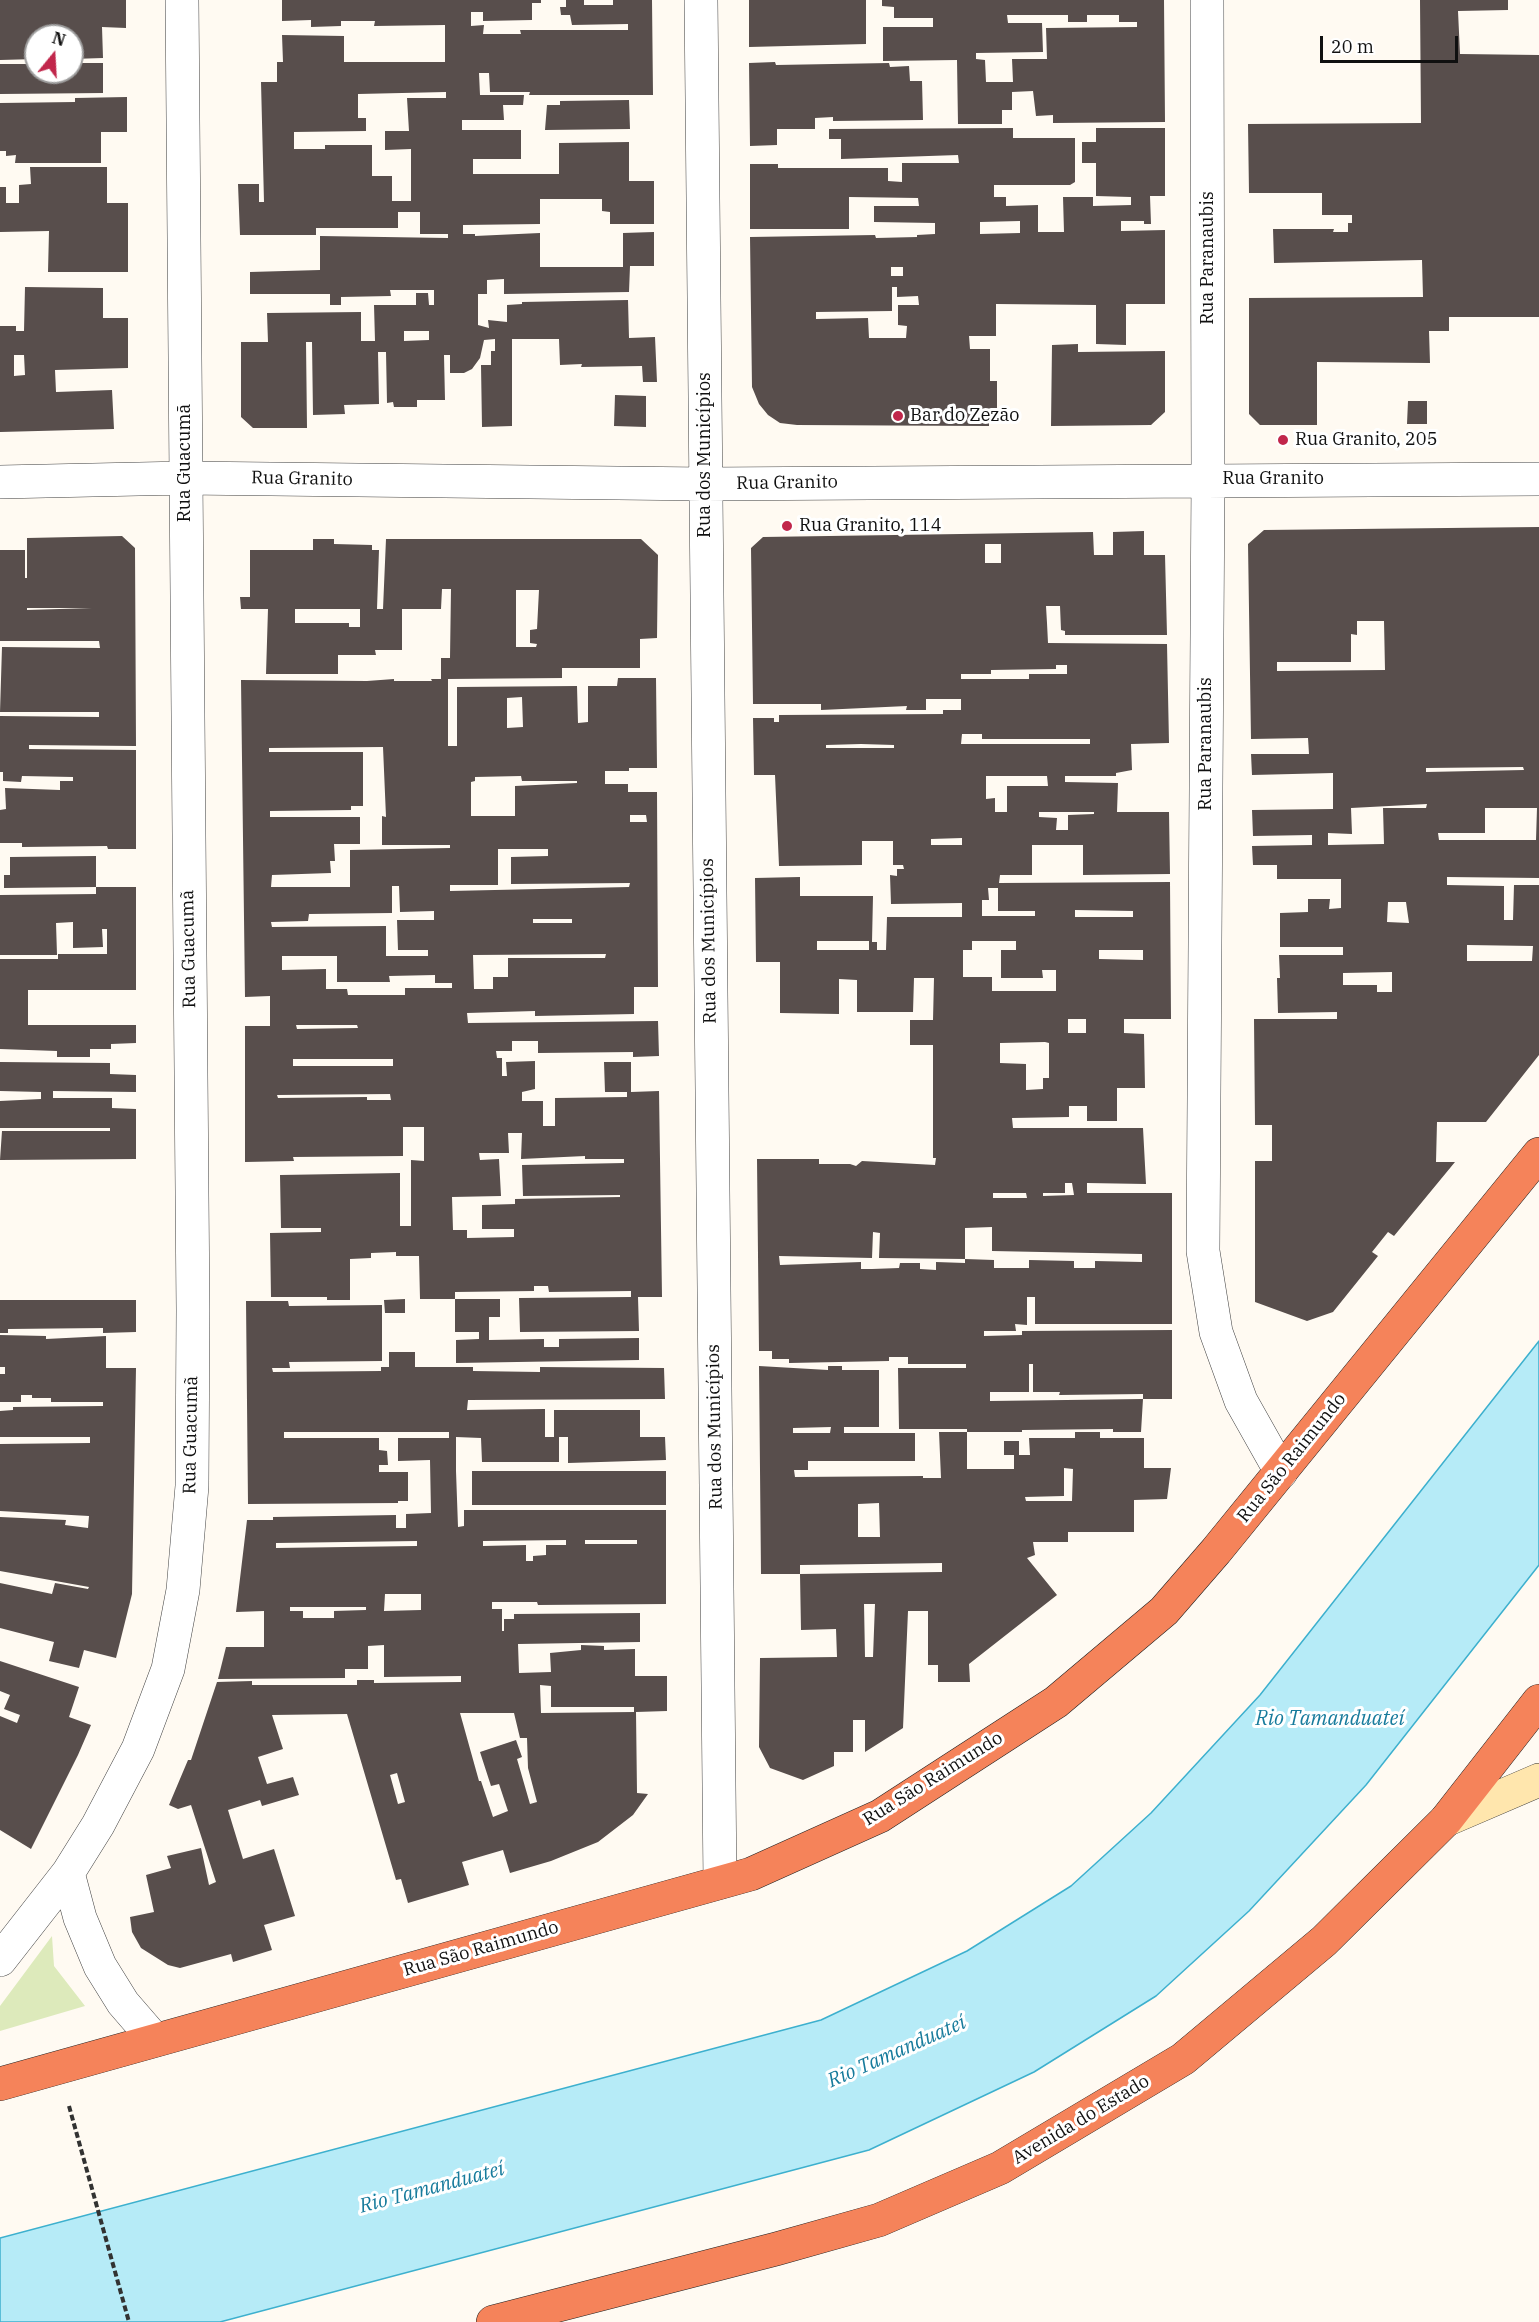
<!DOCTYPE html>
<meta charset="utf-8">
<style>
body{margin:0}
#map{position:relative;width:1539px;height:2322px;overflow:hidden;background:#fffaf2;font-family:"IBM Plex Serif",serif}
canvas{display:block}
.north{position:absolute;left:24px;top:24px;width:60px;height:60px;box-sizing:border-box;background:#fff;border:2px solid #9f9f9f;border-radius:50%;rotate:18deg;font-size:16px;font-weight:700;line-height:24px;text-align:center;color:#101010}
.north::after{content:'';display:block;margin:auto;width:21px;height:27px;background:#c1264b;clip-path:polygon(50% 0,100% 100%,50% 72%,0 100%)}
.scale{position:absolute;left:1320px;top:36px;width:138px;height:27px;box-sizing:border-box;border:3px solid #101010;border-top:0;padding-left:8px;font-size:18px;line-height:21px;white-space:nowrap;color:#101010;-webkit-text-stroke:4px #fff;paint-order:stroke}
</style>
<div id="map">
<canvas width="1539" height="2322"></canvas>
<div class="north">N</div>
<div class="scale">20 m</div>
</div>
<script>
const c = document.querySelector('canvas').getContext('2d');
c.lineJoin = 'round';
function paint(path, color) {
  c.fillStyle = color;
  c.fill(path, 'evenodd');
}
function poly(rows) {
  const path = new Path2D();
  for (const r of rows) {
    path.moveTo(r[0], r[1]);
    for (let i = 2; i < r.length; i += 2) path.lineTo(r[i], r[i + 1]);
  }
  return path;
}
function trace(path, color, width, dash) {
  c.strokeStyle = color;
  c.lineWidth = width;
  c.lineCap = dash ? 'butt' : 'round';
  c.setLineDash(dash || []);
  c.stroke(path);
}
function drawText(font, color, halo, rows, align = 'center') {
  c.font = font + ' "IBM Plex Serif",serif';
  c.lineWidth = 6;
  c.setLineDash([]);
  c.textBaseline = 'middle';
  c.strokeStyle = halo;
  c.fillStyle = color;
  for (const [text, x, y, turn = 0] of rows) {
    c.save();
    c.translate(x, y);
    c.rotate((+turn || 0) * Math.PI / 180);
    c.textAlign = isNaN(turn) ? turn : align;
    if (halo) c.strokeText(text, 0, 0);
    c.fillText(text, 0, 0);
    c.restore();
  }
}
paint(poly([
 [52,1936,54,1966,85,2006,0,2031,0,2006]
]), '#ddeabb');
const water = poly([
 [1539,1341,1539,1565,1366,1785,1249,1911,1156,1996,1034,2072,869,2150,220,2322,0,2322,0,2238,821,2020,967,1951,1071,1886,1151,1813,1260,1695,1539,1341]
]);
paint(water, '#b6ebf7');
trace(water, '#3db0ce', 1.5);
paint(poly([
 [0,0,126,0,126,28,102,27,103,58,72,59,72,36,36,36,36,59,0,60],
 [282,0,541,0,541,3,532,3,532,20,483,21,483,12,471,12,471,26,484,25,483,34,521,34,520,30,628,30,628,24,572,25,570,15,561,15,560,7,566,7,566,0,584,0,584,5,613,5,613,0,652,0,653,95,529,95,530,92,490,92,489,73,479,73,480,95,524,95,523,105,503,105,504,120,462,120,462,130,521,130,521,159,473,159,473,174,559,174,559,143,629,142,629,181,654,181,654,224,610,224,610,212,602,211,602,199,540,199,540,224,463,225,463,234,475,234,475,236,540,233,540,267,623,267,623,233,654,232,654,266,630,266,629,292,504,294,504,279,487,280,487,294,478,294,478,325,489,328,488,320,507,322,507,305,522,304,522,302,628,300,629,338,655,337,657,382,643,382,642,366,581,367,582,364,560,365,559,339,512,339,512,426,482,427,481,365,491,365,491,351,495,351,495,339,484,340,480,358,472,369,464,373,450,373,450,355,444,355,445,400,417,400,417,407,394,407,393,402,387,403,386,352,378,352,379,404,344,405,345,414,313,415,312,342,306,342,307,428,253,428,241,417,241,342,268,342,267,313,361,312,361,341,375,341,374,305,416,305,416,293,428,293,429,305,434,305,434,290,390,290,391,296,341,297,341,305,330,305,330,294,250,294,250,272,320,270,320,236,448,238,448,234,420,234,420,212,398,212,398,228,316,228,316,235,240,235,238,184,259,184,259,202,264,202,261,82,277,82,277,62,283,62,282,35,344,36,344,62,445,62,445,25,374,26,375,21,341,21,341,26,311,27,311,20,282,21],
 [446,92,446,98,407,98,409,131,385,131,385,150,411,149,411,201,392,201,392,176,372,176,372,145,325,145,325,149,294,149,294,132,366,131,366,118,358,118,358,94],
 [404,331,429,331,429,340,404,341],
 [749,0,866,0,866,44,749,47],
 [882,0,1164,0,1165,122,1053,123,1053,115,1036,116,1033,91,1012,92,1012,110,1002,110,1002,124,958,124,957,60,883,61,883,27,933,27,933,18,894,18,894,7,882,6],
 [1007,15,1068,15,1068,22,1087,22,1087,15,1119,15,1119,22,1137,22,1137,27,1046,28,1047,59,1012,59,1013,82,986,82,985,60,976,59,976,53,1043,52,1042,23,1008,23],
 [1420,0,1508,0,1508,10,1458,11,1460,54,1539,55,1539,317,1449,317,1449,331,1429,331,1430,363,1317,362,1317,425,1260,425,1249,414,1249,298,1423,297,1422,260,1274,263,1273,229,1334,229,1333,232,1348,232,1348,223,1352,223,1352,215,1322,215,1322,193,1249,193,1248,124,1421,123],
 [775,62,776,65,889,63,890,67,909,66,910,81,922,81,923,120,833,121,833,117,815,118,815,129,777,129,777,145,750,146,749,63],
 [72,63,103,63,103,93,0,94,0,64,36,64,36,72,72,72],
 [127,97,127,132,101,132,101,163,15,163,16,155,6,156,6,151,0,151,0,103,75,102,75,98],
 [629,100,630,129,545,130,547,105,560,105,560,101],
 [1013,128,1013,138,1075,138,1075,182,1070,185,994,185,994,197,1006,197,1006,206,1038,205,1038,232,1064,232,1063,197,1093,197,1093,206,1131,205,1131,197,1096,196,1096,163,1082,163,1082,142,1096,142,1096,128,1165,128,1165,196,1150,196,1151,224,1144,224,1144,221,1121,221,1121,231,1165,230,1165,304,1126,304,1126,345,1096,344,1096,305,996,304,996,336,969,336,970,349,990,349,990,381,997,381,997,423,989,422,989,426,797,425,780,423,768,415,759,404,752,387,750,237,875,235,876,238,917,237,917,235,935,234,935,223,874,222,874,206,919,206,918,198,849,197,849,229,750,229,750,164,778,164,778,168,888,168,888,181,902,182,902,163,959,163,958,155,841,159,841,139,829,139,829,129],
 [1020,221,1020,233,980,234,980,222],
 [891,267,903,267,903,276,891,276],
 [892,287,897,287,897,297,918,296,919,305,898,305,898,325,907,326,906,338,869,338,868,318,816,319,816,312,892,311],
 [30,167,107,167,107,203,128,203,128,272,48,272,49,231,0,232,0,187,6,187,6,203,19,203,19,185,31,184],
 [25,287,103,288,103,318,128,318,128,368,55,370,56,392,112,390,114,429,0,432,0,326,16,326,16,331,24,331],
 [14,355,24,355,25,375,14,376],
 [1078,344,1078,352,1165,351,1165,412,1151,425,1051,426,1052,345],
 [615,395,646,396,646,427,614,426],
 [1408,401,1427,401,1427,424,1407,424],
 [1539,527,1539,878,1447,877,1447,885,1504,886,1504,920,1513,920,1514,885,1539,885,1539,1055,1486,1122,1437,1122,1436,1162,1455,1162,1394,1236,1388,1232,1372,1252,1378,1256,1333,1312,1307,1321,1255,1302,1255,1161,1272,1161,1272,1125,1255,1125,1254,1019,1337,1019,1337,1012,1278,1013,1277,978,1280,978,1279,955,1343,955,1343,947,1280,947,1280,913,1308,912,1308,899,1330,899,1329,909,1341,908,1341,879,1277,879,1277,865,1253,865,1252,846,1312,845,1312,835,1253,836,1252,810,1333,809,1333,773,1252,775,1251,754,1309,754,1308,738,1251,739,1248,544,1264,530],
 [1357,621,1384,621,1385,670,1277,671,1277,662,1351,662,1351,634,1357,635],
 [1523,767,1524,770,1426,772,1426,768],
 [1427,804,1426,808,1383,808,1384,844,1328,845,1328,833,1352,834,1351,808],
 [1485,808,1537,808,1536,840,1439,840,1438,833,1485,833],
 [1388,902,1406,902,1409,923,1387,922],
 [1467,945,1533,946,1532,961,1467,961],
 [1392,972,1392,992,1377,992,1377,985,1343,985,1343,973],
 [1144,531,1144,555,1165,555,1167,635,1065,635,1065,631,1061,630,1060,606,1046,606,1047,623,1048,643,1167,644,1169,743,1131,744,1132,770,1116,773,1116,776,1065,776,1065,782,1118,783,1117,812,1169,812,1170,874,1083,875,1083,845,1032,845,1032,875,1000,875,999,883,1170,882,1171,1019,1124,1019,1124,1033,1144,1034,1145,1088,1117,1088,1117,1121,1087,1121,1087,1106,1069,1106,1069,1117,1012,1118,1013,1128,1143,1128,1146,1184,1087,1183,1087,1193,1172,1193,1172,1324,1035,1324,1035,1297,1027,1297,1027,1325,1015,1324,1016,1331,984,1331,984,1336,1022,1335,1022,1331,1172,1330,1172,1399,1143,1399,1143,1394,1059,1395,1060,1392,1033,1392,1033,1364,1029,1364,1029,1392,990,1392,990,1401,1143,1399,1141,1432,1113,1432,1113,1429,1022,1430,1022,1432,967,1432,967,1429,899,1429,898,1368,966,1368,966,1364,908,1364,908,1357,889,1357,889,1361,789,1363,789,1359,772,1359,772,1351,759,1351,757,1159,819,1159,819,1164,850,1164,856,1166,862,1161,935,1165,936,1158,933,1158,933,1045,910,1045,910,1020,933,1020,934,978,914,978,913,1012,857,1012,857,980,839,979,839,1014,780,1013,780,962,756,962,755,878,800,877,800,896,873,896,872,942,877,942,877,950,886,950,887,917,962,917,962,903,891,904,890,875,897,876,897,869,904,869,903,865,893,865,893,841,862,841,862,865,779,866,775,775,754,775,753,718,774,718,774,722,779,722,779,715,943,714,943,710,961,710,961,699,926,699,926,710,906,710,907,706,821,710,821,704,753,704,751,548,763,537,1093,532,1094,555,1113,555,1113,532],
 [985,544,1001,544,1001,563,985,563],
 [1056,665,1067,665,1067,674,1029,674,1029,679,961,679,961,674,991,674,991,670,1056,669],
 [962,734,982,734,982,739,1090,739,1090,744,961,744],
 [861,744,894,745,894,748,826,748,826,745],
 [986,776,1047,776,1048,786,1007,786,1007,812,995,812,995,798,986,799],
 [1039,812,1094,812,1094,814,1068,815,1068,830,1056,830,1057,818,1039,817],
 [962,838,962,845,931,845,931,839],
 [988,888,998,888,998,911,1035,911,1035,916,982,916,982,900,989,900],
 [1075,910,1133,911,1133,917,1075,917],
 [817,941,869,941,869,950,817,950],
 [972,941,1016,941,1016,950,1001,950,1001,978,1043,978,1042,970,1056,970,1056,991,992,991,992,977,963,977,963,950,972,950],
 [1099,950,1143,950,1143,960,1099,959],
 [1068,1019,1086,1019,1086,1033,1068,1033],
 [1045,1042,1049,1043,1049,1078,1043,1078,1043,1089,1026,1090,1026,1064,1000,1063,1000,1043],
 [1065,1183,1072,1183,1074,1195,1043,1196,1043,1193,1065,1193],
 [993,1193,1026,1193,1027,1198,993,1198],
 [992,1227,992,1251,1142,1254,1142,1262,1095,1261,1095,1268,1074,1268,1074,1261,1029,1260,1029,1268,994,1268,994,1260,965,1259,965,1263,936,1262,936,1270,920,1269,920,1263,900,1263,899,1268,872,1269,861,1269,861,1262,780,1265,779,1256,872,1258,873,1232,880,1233,879,1258,965,1259,965,1228],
 [122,536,135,548,136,746,29,745,29,749,136,750,136,849,108,849,107,846,22,847,22,843,0,843,0,810,6,809,5,788,60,790,60,781,73,781,73,777,22,776,21,782,3,781,3,772,0,772,0,716,99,717,99,712,0,712,2,647,100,648,99,641,0,641,0,550,25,550,25,578,27,578,27,538],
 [27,608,92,608,27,610],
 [313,539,334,539,334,544,372,545,372,550,379,550,377,609,383,609,386,539,641,539,658,555,657,638,640,639,640,668,562,668,562,678,448,679,448,746,457,746,457,687,577,686,578,723,588,722,588,686,617,686,618,678,656,678,657,768,629,768,629,771,605,771,605,784,628,784,628,792,657,792,658,987,634,987,634,1014,535,1016,535,1011,467,1013,468,1023,658,1021,659,1056,633,1057,633,1052,538,1053,538,1041,512,1041,512,1051,496,1051,497,1058,502,1058,502,1076,507,1076,506,1062,535,1061,535,1089,522,1092,522,1101,543,1101,543,1126,555,1126,555,1098,627,1097,627,1092,605,1092,604,1062,631,1062,631,1092,659,1091,662,1297,638,1297,639,1331,520,1332,519,1298,631,1297,631,1291,549,1292,548,1286,534,1286,534,1291,455,1292,455,1299,420,1299,419,1256,396,1256,396,1252,371,1253,371,1258,350,1259,350,1300,327,1300,327,1297,271,1297,270,1233,321,1232,321,1228,281,1228,280,1175,400,1173,400,1226,411,1226,411,1160,424,1161,424,1127,403,1127,403,1156,293,1157,294,1161,245,1162,245,1026,270,1026,270,996,245,997,241,680,367,681,394,679,394,681,432,681,431,679,441,679,441,658,450,658,451,589,442,589,441,609,402,609,402,650,375,650,376,655,338,655,338,674,266,674,268,609,241,609,240,597,250,597,250,550,313,550],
 [516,590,539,590,537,629,530,630,530,643,537,644,536,647,516,647],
 [295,609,360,609,360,627,349,627,349,623,295,623],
 [522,697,523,727,507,728,507,698],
 [383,747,386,817,382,816,382,845,450,845,450,848,350,850,350,887,271,887,272,875,331,873,330,861,335,861,334,844,360,844,360,817,270,817,270,811,351,810,351,806,363,806,363,752,269,752,269,748],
 [521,776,522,781,577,781,577,783,515,786,515,816,471,816,471,782,475,781,475,777],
 [630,815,646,815,647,822,630,822],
 [498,849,548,849,548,856,511,857,511,884,630,883,629,887,450,891,450,885,498,885],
 [392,886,399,886,400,912,434,911,434,920,397,920,398,950,428,950,428,956,386,956,386,926,272,927,271,922,308,921,309,914,392,913],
 [533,919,572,919,572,923,533,923],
 [606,954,605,958,508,958,508,977,493,977,493,989,474,989,473,955],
 [282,956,337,956,337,982,390,982,389,976,435,975,435,983,452,983,452,988,405,988,405,995,348,995,347,989,326,989,326,969,282,970],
 [296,1025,357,1025,358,1028,297,1029],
 [293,1059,393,1059,393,1066,293,1066],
 [390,1094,391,1100,367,1100,367,1097,278,1098,277,1095],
 [508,1133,522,1133,521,1159,585,1156,585,1159,624,1159,624,1163,522,1165,523,1196,620,1195,620,1197,515,1199,515,1204,482,1205,482,1229,514,1229,514,1237,467,1238,467,1230,453,1230,452,1197,501,1196,499,1159,480,1160,479,1153,509,1153],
 [96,856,96,887,136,887,136,990,28,990,28,1025,136,1025,136,1043,111,1044,111,1049,90,1049,90,1057,57,1057,57,1051,0,1049,0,959,58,959,58,954,107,954,107,929,102,929,103,947,73,948,73,922,56,923,57,955,0,955,0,895,96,894,96,887,4,888,4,875,10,875,10,857],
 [0,1062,110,1063,110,1074,136,1075,136,1092,53,1091,53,1098,112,1098,112,1108,136,1109,136,1159,0,1160,2,1131,110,1131,110,1128,0,1128,0,1101,41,1099,41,1092,0,1091],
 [405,1299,405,1313,385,1313,384,1300],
 [455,1299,500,1299,500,1317,489,1317,489,1340,544,1339,544,1347,559,1347,559,1339,639,1338,639,1360,456,1363,456,1340,479,1339,479,1332,455,1332],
 [0,1300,136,1300,136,1332,103,1333,103,1328,8,1329,8,1333,0,1333],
 [246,1301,288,1301,289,1306,382,1305,382,1361,289,1362,290,1368,272,1368,273,1372,381,1371,381,1367,389,1367,389,1352,415,1352,415,1367,473,1367,473,1371,540,1372,540,1367,664,1368,665,1399,468,1400,467,1410,545,1409,545,1437,554,1437,554,1410,640,1410,640,1437,665,1437,666,1460,568,1463,568,1437,559,1437,559,1462,482,1462,481,1438,456,1437,456,1471,458,1527,464,1526,464,1510,666,1510,666,1604,538,1605,537,1602,492,1602,492,1609,502,1609,502,1631,504,1631,504,1619,514,1619,514,1614,640,1613,640,1642,518,1644,519,1673,551,1672,550,1653,581,1650,581,1645,604,1646,604,1650,635,1649,635,1676,667,1676,667,1711,636,1712,637,1793,648,1794,633,1815,598,1842,551,1861,510,1873,503,1850,462,1862,469,1885,408,1903,401,1879,396,1880,347,1714,272,1715,283,1749,258,1757,267,1784,293,1777,299,1795,262,1806,260,1800,228,1810,243,1859,274,1849,295,1916,264,1925,272,1950,233,1962,231,1954,180,1968,168,1965,141,1948,132,1932,130,1917,154,1912,146,1875,171,1868,167,1856,201,1848,209,1885,216,1882,191,1805,178,1809,169,1805,188,1760,191,1760,217,1682,252,1681,252,1685,357,1685,357,1680,374,1680,374,1683,461,1682,461,1676,384,1677,384,1645,368,1646,368,1669,345,1669,345,1678,218,1679,226,1647,264,1647,264,1611,236,1612,247,1520,273,1520,273,1517,396,1515,396,1528,406,1528,406,1514,431,1513,430,1460,398,1461,398,1438,449,1438,449,1432,284,1432,284,1438,379,1438,379,1450,387,1451,388,1465,379,1465,379,1472,408,1472,408,1501,398,1501,398,1503,248,1504],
 [566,1540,566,1545,546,1545,546,1555,533,1556,533,1561,526,1561,526,1545,483,1546,483,1541],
 [585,1540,637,1540,637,1544,585,1544],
 [417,1541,417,1546,276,1548,276,1543],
 [385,1594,421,1594,421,1610,384,1611],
 [290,1607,366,1607,366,1610,334,1611,334,1618,303,1618,303,1611,290,1611],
 [540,1685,551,1686,551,1707,634,1707,634,1712,541,1713],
 [460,1713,514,1713,520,1738,527,1738,528,1768,537,1802,530,1804,517,1759,522,1757,516,1740,480,1752,491,1786,499,1784,508,1811,493,1817,481,1781,479,1781],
 [397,1773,405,1802,398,1804,390,1775],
 [0,1335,46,1336,46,1339,106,1336,106,1368,136,1368,132,1594,116,1658,84,1650,79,1668,49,1661,54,1642,0,1628,0,1583,52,1594,55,1583,88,1589,89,1587,0,1571,0,1517,66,1520,65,1525,88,1528,89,1516,0,1511,0,1444,90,1443,90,1437,0,1437,0,1411,13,1410,13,1407,103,1406,103,1402,51,1402,51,1398,32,1398,32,1395,21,1395,21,1402,0,1402,0,1374,5,1374,5,1367,0,1367],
 [759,1366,828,1370,828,1366,842,1366,842,1370,879,1370,879,1427,844,1427,844,1433,915,1433,915,1461,808,1461,808,1470,794,1470,795,1477,923,1476,923,1478,941,1478,939,1432,967,1432,967,1469,1014,1469,1014,1455,1004,1455,1004,1441,1019,1441,1019,1455,1030,1455,1029,1438,1075,1438,1075,1432,1100,1432,1100,1438,1144,1438,1144,1468,1171,1468,1167,1499,1134,1500,1134,1532,1068,1532,1068,1542,1033,1542,1035,1555,1027,1558,1057,1595,969,1664,970,1682,938,1682,938,1665,928,1665,928,1611,908,1611,903,1728,865,1752,865,1720,853,1720,853,1752,834,1752,834,1766,803,1780,770,1768,759,1747,760,1658,837,1657,836,1629,801,1630,800,1574,942,1572,942,1563,800,1565,800,1574,761,1574],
 [831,1427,830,1433,793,1433,793,1428],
 [1064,1468,1073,1469,1072,1501,1026,1501,1025,1497,1064,1496],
 [879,1503,880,1537,858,1537,858,1504],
 [864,1604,875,1604,873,1657,865,1657],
 [472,1471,666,1471,666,1505,472,1505],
 [0,1661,79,1687,69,1717,91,1725,78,1755,31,1849,0,1830,0,1716,17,1723,20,1715,4,1709,10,1695,0,1691]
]), '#584e4c');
const street = poly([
 [701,0,720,1882],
 [1207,0,1208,479,1203,1251,1216,1332,1241,1401,1281,1472],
 [0,482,185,478,704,484,1539,479],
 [68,1873,80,1918,100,1966,123,2003,155,2040],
 [0,1960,68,1873,98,1825,138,1749,168,1669,183,1590,192,1486,193,1310,182,0]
]);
const secondary = poly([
 [1446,1820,1539,1780]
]);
const highway = poly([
 [0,2084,751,1874,880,1816,1056,1702,1164,1611,1216,1551,1539,1154],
 [493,2322,776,2249,879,2220,1000,2168,1183,2059,1324,1941,1446,1820,1539,1701]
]);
trace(street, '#434343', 34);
trace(secondary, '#323232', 34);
trace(highway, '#212121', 34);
trace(poly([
 [69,2106,129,2322]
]), '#323232', 4, [6, 3]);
trace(street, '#fff', 33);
trace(secondary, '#ffe6ad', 33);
trace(highway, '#f5835a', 33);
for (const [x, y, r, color] of [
 [898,416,6,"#c1264b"],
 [1283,440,6,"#c1264b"],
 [787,526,6,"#c1264b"]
]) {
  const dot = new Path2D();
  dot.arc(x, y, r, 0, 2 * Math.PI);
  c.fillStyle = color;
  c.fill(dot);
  trace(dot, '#fff', 2);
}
drawText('18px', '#101010', '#fff', [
 ["Rua Paranaubis",1208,258,-90],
 ["Rua dos Municípios",705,455,-90],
 ["Rua Guacumã",185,463,-90],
 ["Rua Granito",302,479,1],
 ["Rua Granito",1273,479],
 ["Rua Granito",787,483,-1],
 ["Rua Paranaubis",1206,744,-90],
 ["Rua dos Municípios",709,941,-91],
 ["Rua Guacumã",189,949,-91],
 ["Rua dos Municípios",715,1427,-91],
 ["Rua Guacumã",191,1435,-89],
 ["Rua São Raimundo",1292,1458,-51],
 ["Rua São Raimundo",933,1779,-32],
 ["Rua São Raimundo",481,1949,-16],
 ["Avenida do Estado",1081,2120,-31]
]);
drawText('18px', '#101010', '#fff', [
 ["Bar do Zezão",910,416],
 ["Rua Granito, 205",1295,440],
 ["Rua Granito, 114",799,526]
], 'left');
drawText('italic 20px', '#177b9c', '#fff', [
 ["Rio Tamanduateí",1330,1719],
 ["Rio Tamanduateí",897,2052,-24],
 ["Rio Tamanduateí",432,2188,-15]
]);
</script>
